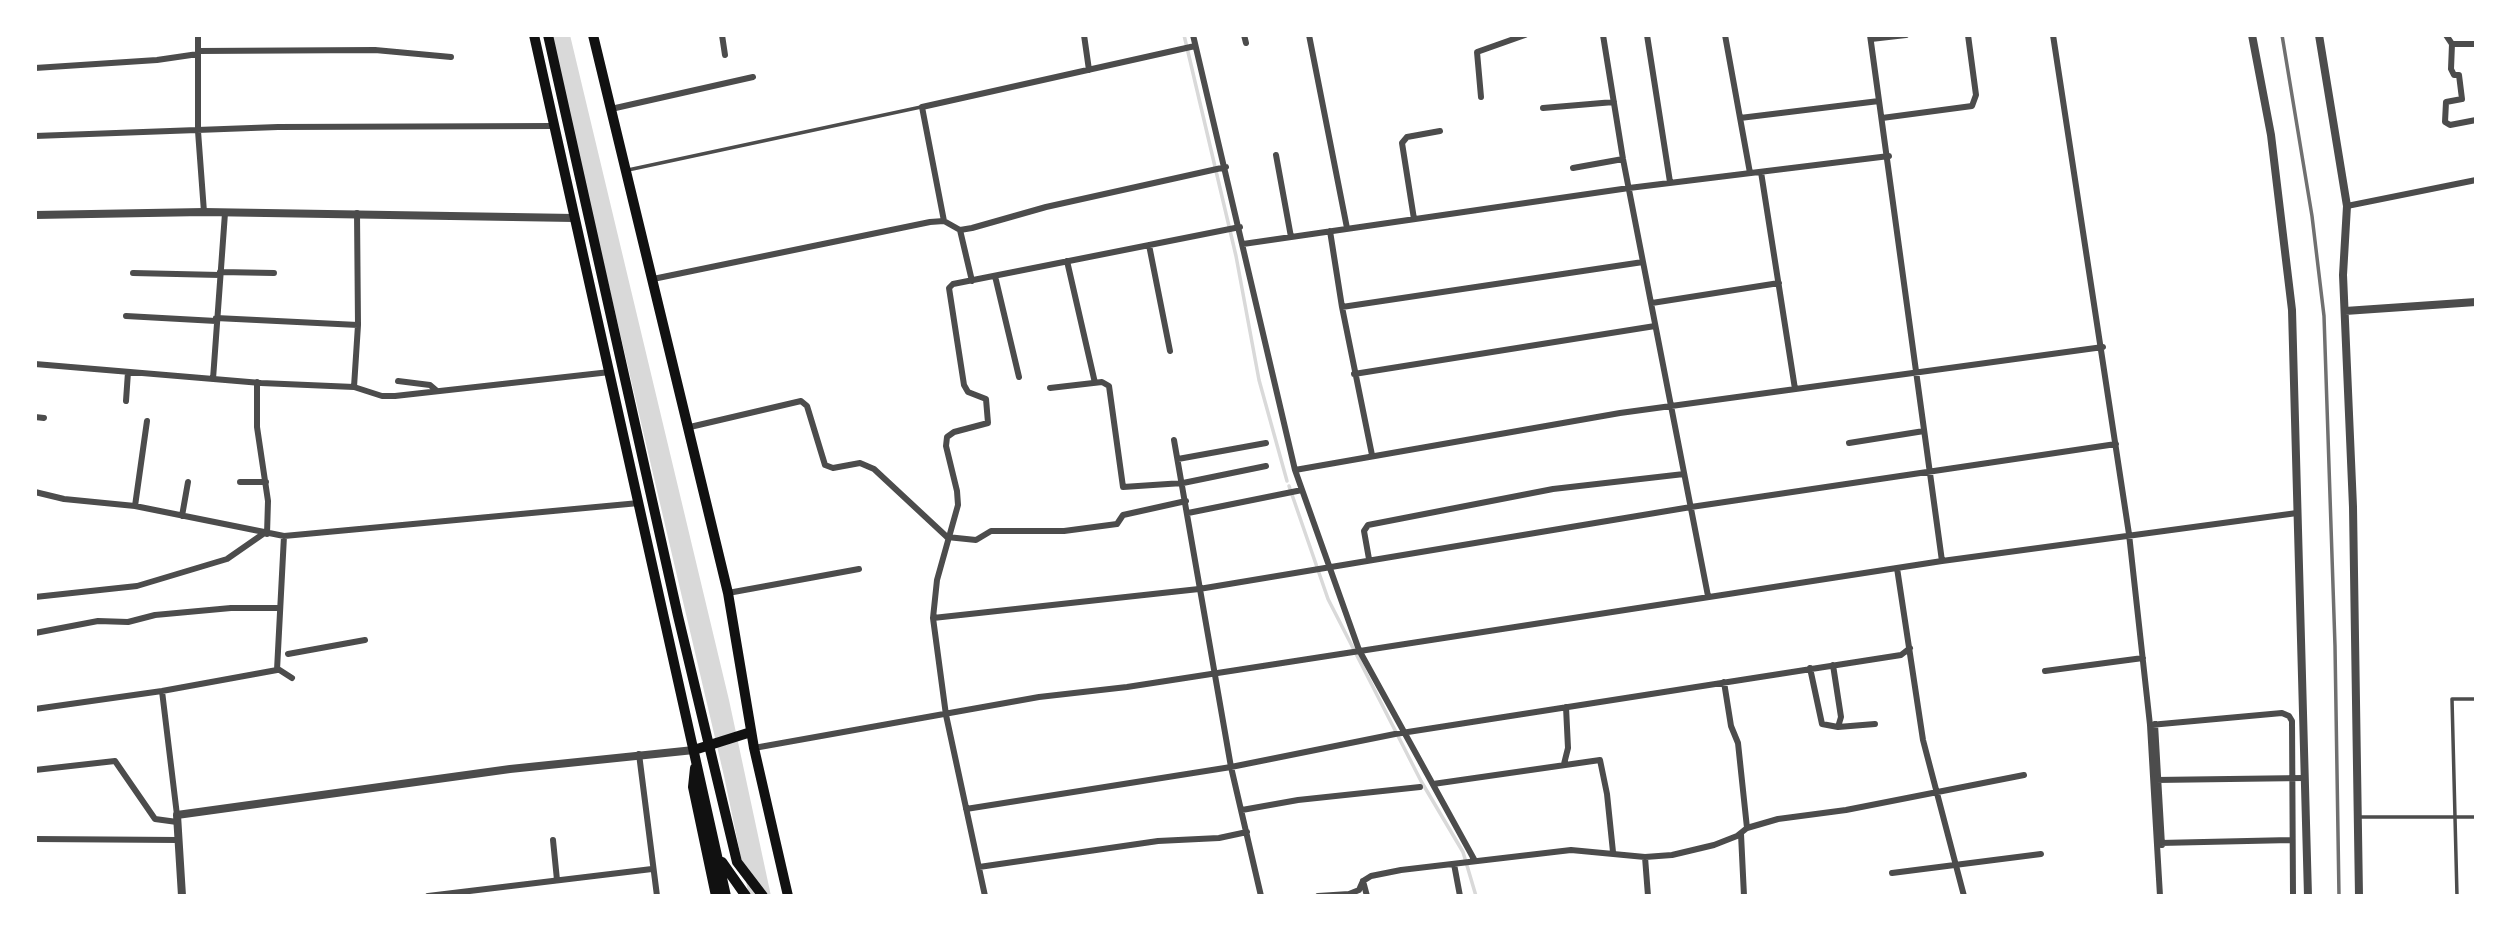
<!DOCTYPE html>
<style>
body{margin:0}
#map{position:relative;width:2511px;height:931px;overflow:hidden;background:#fff;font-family:Arial,sans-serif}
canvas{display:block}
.frame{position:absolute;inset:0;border:37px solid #fff;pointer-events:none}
</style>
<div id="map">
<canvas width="2511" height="931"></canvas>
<div class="frame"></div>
</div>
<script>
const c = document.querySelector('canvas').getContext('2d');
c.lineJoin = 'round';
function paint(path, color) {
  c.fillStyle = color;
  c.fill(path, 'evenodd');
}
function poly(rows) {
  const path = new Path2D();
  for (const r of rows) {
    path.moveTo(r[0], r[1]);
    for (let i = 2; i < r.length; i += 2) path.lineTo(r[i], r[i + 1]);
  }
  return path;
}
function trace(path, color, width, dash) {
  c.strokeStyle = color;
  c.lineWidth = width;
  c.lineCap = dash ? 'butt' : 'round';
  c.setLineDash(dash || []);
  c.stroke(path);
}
paint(poly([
 [550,35,570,35,729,700,771,896,749,896,724,776]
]), '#d9d9d9');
trace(poly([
 [1184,35,1236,256,1259,380,1287,481],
 [1289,486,1328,599,1421,781,1463,852,1476,896]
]), '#d9d9d9', 3.5);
trace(poly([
 [628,170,921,107],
 [2359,817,2476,817],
 [2457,896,2452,699,2476,699]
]), '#4c4c4c', 3.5);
trace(poly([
 [198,35,198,131,204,212],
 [722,35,725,55],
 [1084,35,1089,70],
 [1193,35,1295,470,1359,650,1475,861],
 [1244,35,1246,43],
 [1309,35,1347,228],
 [1603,35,1623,159,1708,596],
 [1647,35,1670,182],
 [1725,35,1750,173],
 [1870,35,1942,561],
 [2053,35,2129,534,2150,725,2160,896],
 [2446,35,2452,44,2451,69,2454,75,2459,75,2462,99,2446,102,2445,122,2450,125,2476,120],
 [1871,39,1906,35],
 [2452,44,2476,44],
 [198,51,375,50,451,57],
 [35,68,157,60,198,54],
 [1481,97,1477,52,1525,35],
 [1543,108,1614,102],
 [611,109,753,77],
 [1740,118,1879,101],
 [1882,118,1972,106,1976,95,1968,35],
 [35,136,278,127,554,126],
 [1276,155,1291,237],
 [1573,168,1623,159],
 [1761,172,1795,389],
 [2347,206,2476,180],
 [1414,219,1402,143,1407,137,1440,131],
 [944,221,922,107,1195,46],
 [960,230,972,281],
 [1330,231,1342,307,1372,455],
 [1243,244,1629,188,1889,156],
 [1149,245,1170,351],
 [1067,261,1095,383],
 [220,272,274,273],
 [133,273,220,275],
 [995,276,1019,377],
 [653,279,930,222,944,221,960,230,972,228,1046,207,1226,167],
 [1652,303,1779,283],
 [1342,307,1643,262],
 [126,316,216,321],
 [216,318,358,325],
 [35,364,261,383,354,387,382,396,395,396,610,372],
 [1354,374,1655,326],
 [213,379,225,213],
 [398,381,430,385,437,391],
 [257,382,257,427,268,501,267,534],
 [354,387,358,325,357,213],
 [1050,388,1102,382,1109,386,1123,487,1183,483,1266,466],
 [126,401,128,372],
 [35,417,44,418],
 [690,427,801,401,807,406,825,465,833,468,860,463,874,469,947,537],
 [1174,440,1231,767,1261,896],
 [1849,443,1924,431],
 [1178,459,1266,443],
 [1295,470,1620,413,2103,347],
 [240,482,266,482],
 [35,492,64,499,135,506,284,536,639,503],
 [135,506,147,421],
 [1188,513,1302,490],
 [182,516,188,482],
 [947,537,976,540,991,531,1064,531,1117,524,1123,515,1186,501],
 [1369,559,1364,531,1368,525,1553,489,1684,474],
 [1897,568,1923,740,1964,896],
 [728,593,859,569],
 [35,597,137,586,227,559,263,534],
 [933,618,1199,589,1691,507,2116,444],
 [35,633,98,621,128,622,155,615,231,608,280,608],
 [288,654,365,640],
 [1810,668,1822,724,1838,727,1841,717,1833,665],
 [278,669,292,678],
 [2045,671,2143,658],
 [1724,682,1731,726,1738,743,1747,828],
 [162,691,177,815],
 [35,709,162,691,277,670,284,536],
 [2155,724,2162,845],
 [2150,725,2282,713,2289,716,2292,721,2293,896],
 [1838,727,1875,724],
 [754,748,1039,697,1127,687,1942,561,2297,513],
 [639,754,657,896],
 [1564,764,1568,748,1566,707],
 [35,770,115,761,155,819,177,822],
 [2155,780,2304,778],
 [1433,784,1600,760,1607,794,1613,852],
 [966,809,1231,767,1395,734,1901,655,1910,648],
 [1242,810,1298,800,1420,787],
 [1741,834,1744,896],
 [35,839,178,840],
 [553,840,557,880],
 [2160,843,2291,840],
 [1645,857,1648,896],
 [1454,864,1460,896],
 [979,867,1158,841,1219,838,1247,832],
 [1892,873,2041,854],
 [1363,881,1367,896],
 [428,896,652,869],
 [985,896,946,715,933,618,937,580,958,505,957,491,946,446,947,437,954,432,988,423,986,399,968,392,964,385,949,288,953,284,1240,227],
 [1318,896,1349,894,1359,890,1363,881,1371,876,1401,870,1571,850,1645,857,1672,855,1714,845,1737,836,1747,828,1778,819,1846,810,2024,775]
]), '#4c4c4c', 6);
trace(poly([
 [2252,35,2271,135,2292,310,2308,896],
 [2319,35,2347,206,2343,275,2353,507,2359,896],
 [35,215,204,212,574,218],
 [2345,311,2476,302],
 [182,896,177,815,510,769,694,750]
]), '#4c4c4c', 8);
trace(poly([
 [534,35,726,896],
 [548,35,678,616,737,862,763,896],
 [593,35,728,593,754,748,788,896],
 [694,750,751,732],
 [695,768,693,787,716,896],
 [722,862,746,896]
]), '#111', 10);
trace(poly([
 [2282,35,2312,216,2324,316,2335,646,2339,896]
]), '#707070', 3.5);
</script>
